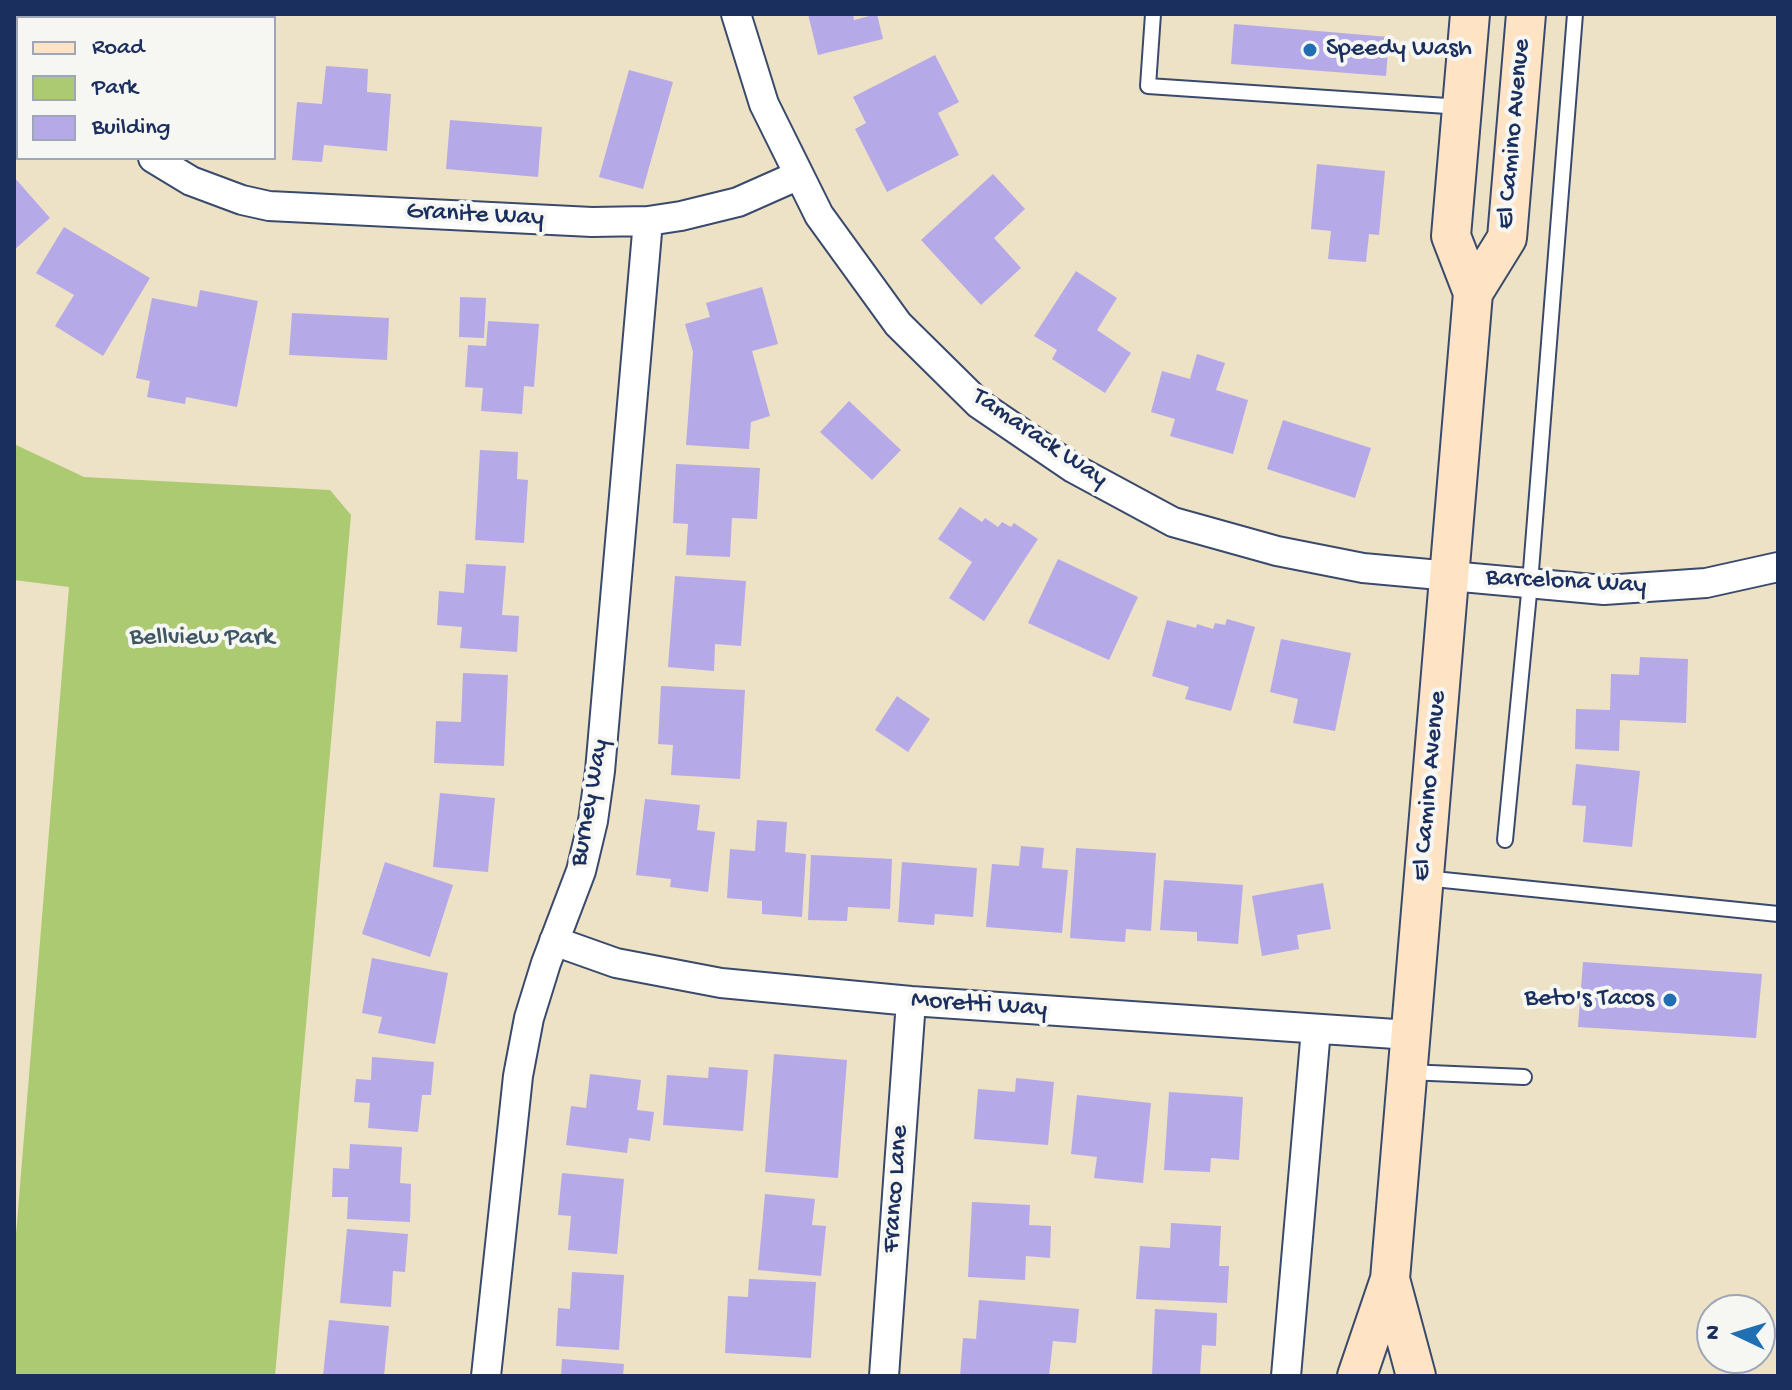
<!DOCTYPE html>
<style>
body{margin:0}
#map{position:relative;width:1792px;height:1390px;overflow:hidden;background:#ede2c5;font-family:"Gochi Hand",sans-serif}
canvas{display:block}
.frame{position:absolute;inset:0;border:16px solid #1b2f5e;pointer-events:none}
.legend{position:absolute;left:16px;top:16px;width:260px;height:144px;box-sizing:border-box;background:#f6f6f2;border:2px solid #9ea6b7;margin:0;padding:10px 14px;list-style:none;font-size:24px;color:#1b2f5e}
.legend li{display:flex;align-items:center;gap:16px;height:40px}
.legend b{width:40px;border:2px solid #9ea6b7}
.north{position:absolute;left:1696px;top:1294px;width:80px;height:80px;box-sizing:border-box;background:#f6f6f2;border:2px solid #9ea6b7;border-radius:50%;rotate:274deg;font-size:22px;font-weight:700;line-height:32px;text-align:center;color:#1b2f5e}
.north::after{content:'';display:block;margin:auto;width:28px;height:36px;background:#1f6fb2;clip-path:polygon(50% 0,100% 100%,50% 72%,0 100%)}
</style>
<div id="map">
<canvas width="1792" height="1390"></canvas>
<div class="frame"></div>
<ul class="legend">
<li><b style="height:10px;background:#fee4c5"></b>Road</li>
<li><b style="height:22px;background:#acca72"></b>Park</li>
<li><b style="height:22px;background:#b6a9e8"></b>Building</li>
</ul>
<div class="north">N</div>
</div>
<script>
const c = document.querySelector('canvas').getContext('2d');
c.lineJoin = 'round';
function paint(path, color) {
  c.fillStyle = color;
  c.fill(path, 'evenodd');
}
function poly(rows) {
  const path = new Path2D();
  for (const r of rows) {
    path.moveTo(r[0], r[1]);
    for (let i = 2; i < r.length; i += 2) path.lineTo(r[i], r[i + 1]);
  }
  return path;
}
function trace(path, color, width, dash) {
  c.strokeStyle = color;
  c.lineWidth = width;
  c.lineCap = dash ? 'butt' : 'round';
  c.setLineDash(dash || []);
  c.stroke(path);
}
function drawText(font, color, halo, rows, align = 'center') {
  c.font = font + ' "Gochi Hand",sans-serif';
  c.lineWidth = 8;
  c.setLineDash([]);
  c.textBaseline = 'middle';
  c.strokeStyle = halo;
  c.fillStyle = color;
  for (const [text, x, y, turn = 0] of rows) {
    c.save();
    c.translate(x, y);
    c.rotate((+turn || 0) * Math.PI / 180);
    c.textAlign = isNaN(turn) ? turn : align;
    if (halo) c.strokeText(text, 0, 0);
    c.fillText(text, 0, 0);
    c.restore();
  }
}
paint(poly([
 [14,444,84,477,330,490,351,515,275,1376,14,1376,14,1259,69,587,14,580]
]), '#acca72');
paint(poly([
 [65,14,109,14,104,18,68,18],
 [808,14,853,14,854,20,877,14,883,39,818,55],
 [1234,24,1389,37,1386,76,1231,64],
 [935,55,959,102,938,113,959,155,887,192,855,129,866,123,853,97],
 [326,66,368,69,367,92,391,94,387,151,324,145,322,162,292,160,297,102,322,104],
 [629,70,673,82,643,189,599,177],
 [450,120,542,127,538,177,446,169],
 [1317,164,1385,171,1379,235,1369,234,1366,262,1328,259,1331,231,1311,229],
 [993,174,1025,209,994,238,1021,268,981,305,921,240],
 [14,177,50,218,14,250],
 [64,227,150,278,103,356,55,326,74,295,36,273],
 [1076,271,1117,298,1097,330,1131,353,1105,393,1052,359,1057,350,1034,336],
 [762,287,778,344,752,351,770,416,751,422,749,449,686,445,693,352,685,324,710,317,706,303],
 [200,290,258,301,237,407,186,397,185,404,147,397,150,381,136,378,152,298,197,307],
 [460,297,486,298,484,338,459,337],
 [292,313,389,318,387,360,289,355],
 [488,321,539,324,534,387,524,386,522,414,481,411,483,388,465,387,468,345,486,346],
 [1197,354,1225,363,1216,390,1248,400,1233,454,1170,436,1175,419,1151,412,1162,371,1190,379],
 [849,401,901,450,872,480,820,432],
 [1283,420,1371,448,1355,498,1267,469],
 [480,450,518,452,517,479,528,480,524,543,475,540],
 [676,464,760,468,757,519,732,518,730,557,686,555,688,524,673,523],
 [960,507,982,522,985,518,998,527,1002,522,1011,527,1014,523,1038,539,984,621,949,598,972,562,938,539],
 [1058,559,1138,597,1109,660,1028,623],
 [466,564,506,566,502,615,519,616,517,652,460,648,462,627,437,625,439,591,464,593],
 [675,576,746,581,741,646,715,644,714,671,668,667],
 [1227,619,1255,627,1231,711,1185,699,1189,687,1152,676,1167,620,1196,628,1197,624,1213,629,1215,623,1225,625],
 [1281,639,1351,653,1335,731,1293,723,1298,699,1270,692],
 [1640,657,1688,659,1686,723,1620,720,1619,751,1575,749,1576,709,1610,710,1611,674,1639,675],
 [463,673,508,675,504,766,434,763,436,721,461,722],
 [661,686,745,690,740,779,671,775,673,745,658,744],
 [897,696,930,719,908,752,875,730],
 [1576,764,1640,771,1632,847,1583,842,1586,806,1572,805],
 [440,793,495,798,488,872,433,867],
 [645,799,700,805,697,830,715,832,708,892,670,887,671,879,636,875],
 [757,820,787,822,785,852,806,854,802,917,762,914,762,901,727,898,730,849,755,851],
 [1021,846,1044,848,1042,868,1068,870,1062,933,986,927,992,864,1019,866],
 [1076,848,1156,853,1151,931,1126,929,1125,942,1070,938],
 [811,855,892,859,890,909,848,907,847,921,808,920],
 [385,862,453,885,430,957,362,934],
 [902,862,977,868,973,917,935,914,934,925,898,922],
 [1164,880,1243,885,1238,944,1197,941,1197,932,1160,930],
 [1323,883,1331,929,1297,935,1299,949,1262,956,1252,896],
 [372,958,448,973,435,1044,378,1033,382,1017,362,1013],
 [1583,962,1762,974,1756,1038,1578,1027],
 [774,1054,847,1060,838,1178,765,1172],
 [372,1057,434,1062,431,1095,422,1095,418,1132,368,1128,370,1103,354,1102,356,1079,371,1080],
 [709,1067,748,1070,743,1131,663,1125,667,1075,708,1078],
 [590,1074,641,1080,637,1110,654,1112,650,1141,629,1138,627,1153,566,1145,571,1106,586,1108],
 [1016,1078,1054,1082,1048,1145,974,1139,978,1089,1015,1092],
 [1169,1092,1243,1097,1239,1160,1211,1158,1210,1172,1164,1170],
 [1077,1095,1151,1103,1143,1183,1094,1178,1097,1157,1071,1154],
 [350,1144,402,1147,400,1183,411,1184,410,1222,347,1219,348,1197,332,1197,333,1168,349,1169],
 [562,1173,624,1179,617,1254,568,1250,571,1216,558,1215],
 [765,1194,815,1199,812,1225,826,1226,821,1276,758,1270],
 [972,1202,1030,1205,1029,1225,1051,1226,1050,1258,1026,1256,1025,1280,968,1277],
 [1171,1223,1221,1226,1219,1266,1229,1266,1227,1303,1136,1299,1140,1246,1170,1248],
 [347,1229,408,1234,405,1272,393,1271,391,1307,340,1303],
 [572,1272,624,1275,619,1350,556,1346,558,1308,570,1309],
 [749,1279,816,1282,811,1358,725,1353,728,1296,748,1297],
 [979,1300,1079,1309,1076,1343,1053,1341,1049,1376,960,1376,963,1338,976,1339],
 [1155,1309,1217,1313,1216,1346,1202,1345,1200,1376,1152,1376],
 [329,1320,389,1326,384,1376,323,1376],
 [562,1359,624,1364,623,1376,561,1376]
]), '#b6a9e8');
const service = poly([
 [1153,14,1148,86,1462,107],
 [1505,840,1530,583,1575,14],
 [1424,878,1778,914],
 [1407,1072,1524,1077]
]);
const minor = poly([
 [22,14,25,18],
 [736,14,764,104,819,215,898,324,979,404,1073,468,1173,522,1277,551,1363,568,1604,590,1706,583,1778,567],
 [153,158,191,181,242,200,269,206,592,222,648,221,681,216,738,202,799,175],
 [554,941,616,963,721,983,911,1001,1410,1035],
 [486,1376,518,1076,529,1018,546,963,581,871,593,821,600,771,648,221],
 [884,1376,911,1001],
 [1286,1376,1316,1029]
]);
const secondary = poly([
 [1473,293,1507,238,1526,14],
 [1390,1279,1416,1376],
 [1357,1376,1390,1279,1473,293,1451,236,1470,14]
]);
trace(service, '#3a4a6d', 18);
trace(minor, '#3a4a6d', 32);
trace(secondary, '#3a4a6d', 42);
trace(service, '#fff', 14);
trace(minor, '#fff', 28);
trace(secondary, '#fee4c5', 38);
for (const [x, y, r, color] of [
 [1310,50,8,"#1f6fb2"],
 [1670,1000,8,"#1f6fb2"]
]) {
  const dot = new Path2D();
  dot.arc(x, y, r, 0, 2 * Math.PI);
  c.fillStyle = color;
  c.fill(dot);
  trace(dot, '#f6f6f2', 3);
}
drawText('26px', '#1b2f5e', '#f6f6f2', [
 ["Speedy Wash",1326,50],
 ["Beto's Tacos",1654,1000,"right"]
], 'left');
drawText('26px', '#1b2f5e', '#f6f6f2', [
 ["El Camino Avenue",1515,134,-85],
 ["Granite Way",475,216,3],
 ["Tamarack Way",1039,439,34],
 ["Barcelona Way",1566,583,3],
 ["El Camino Avenue",1431,786,-85],
 ["Burney Way",591,803,-80],
 ["Moretti Way",979,1006,4],
 ["Franco Lane",897,1189,-86]
]);
drawText('26px', '#3f5663', '#f6f6f2', [
 ["Bellview Park",202,639]
]);
</script>
